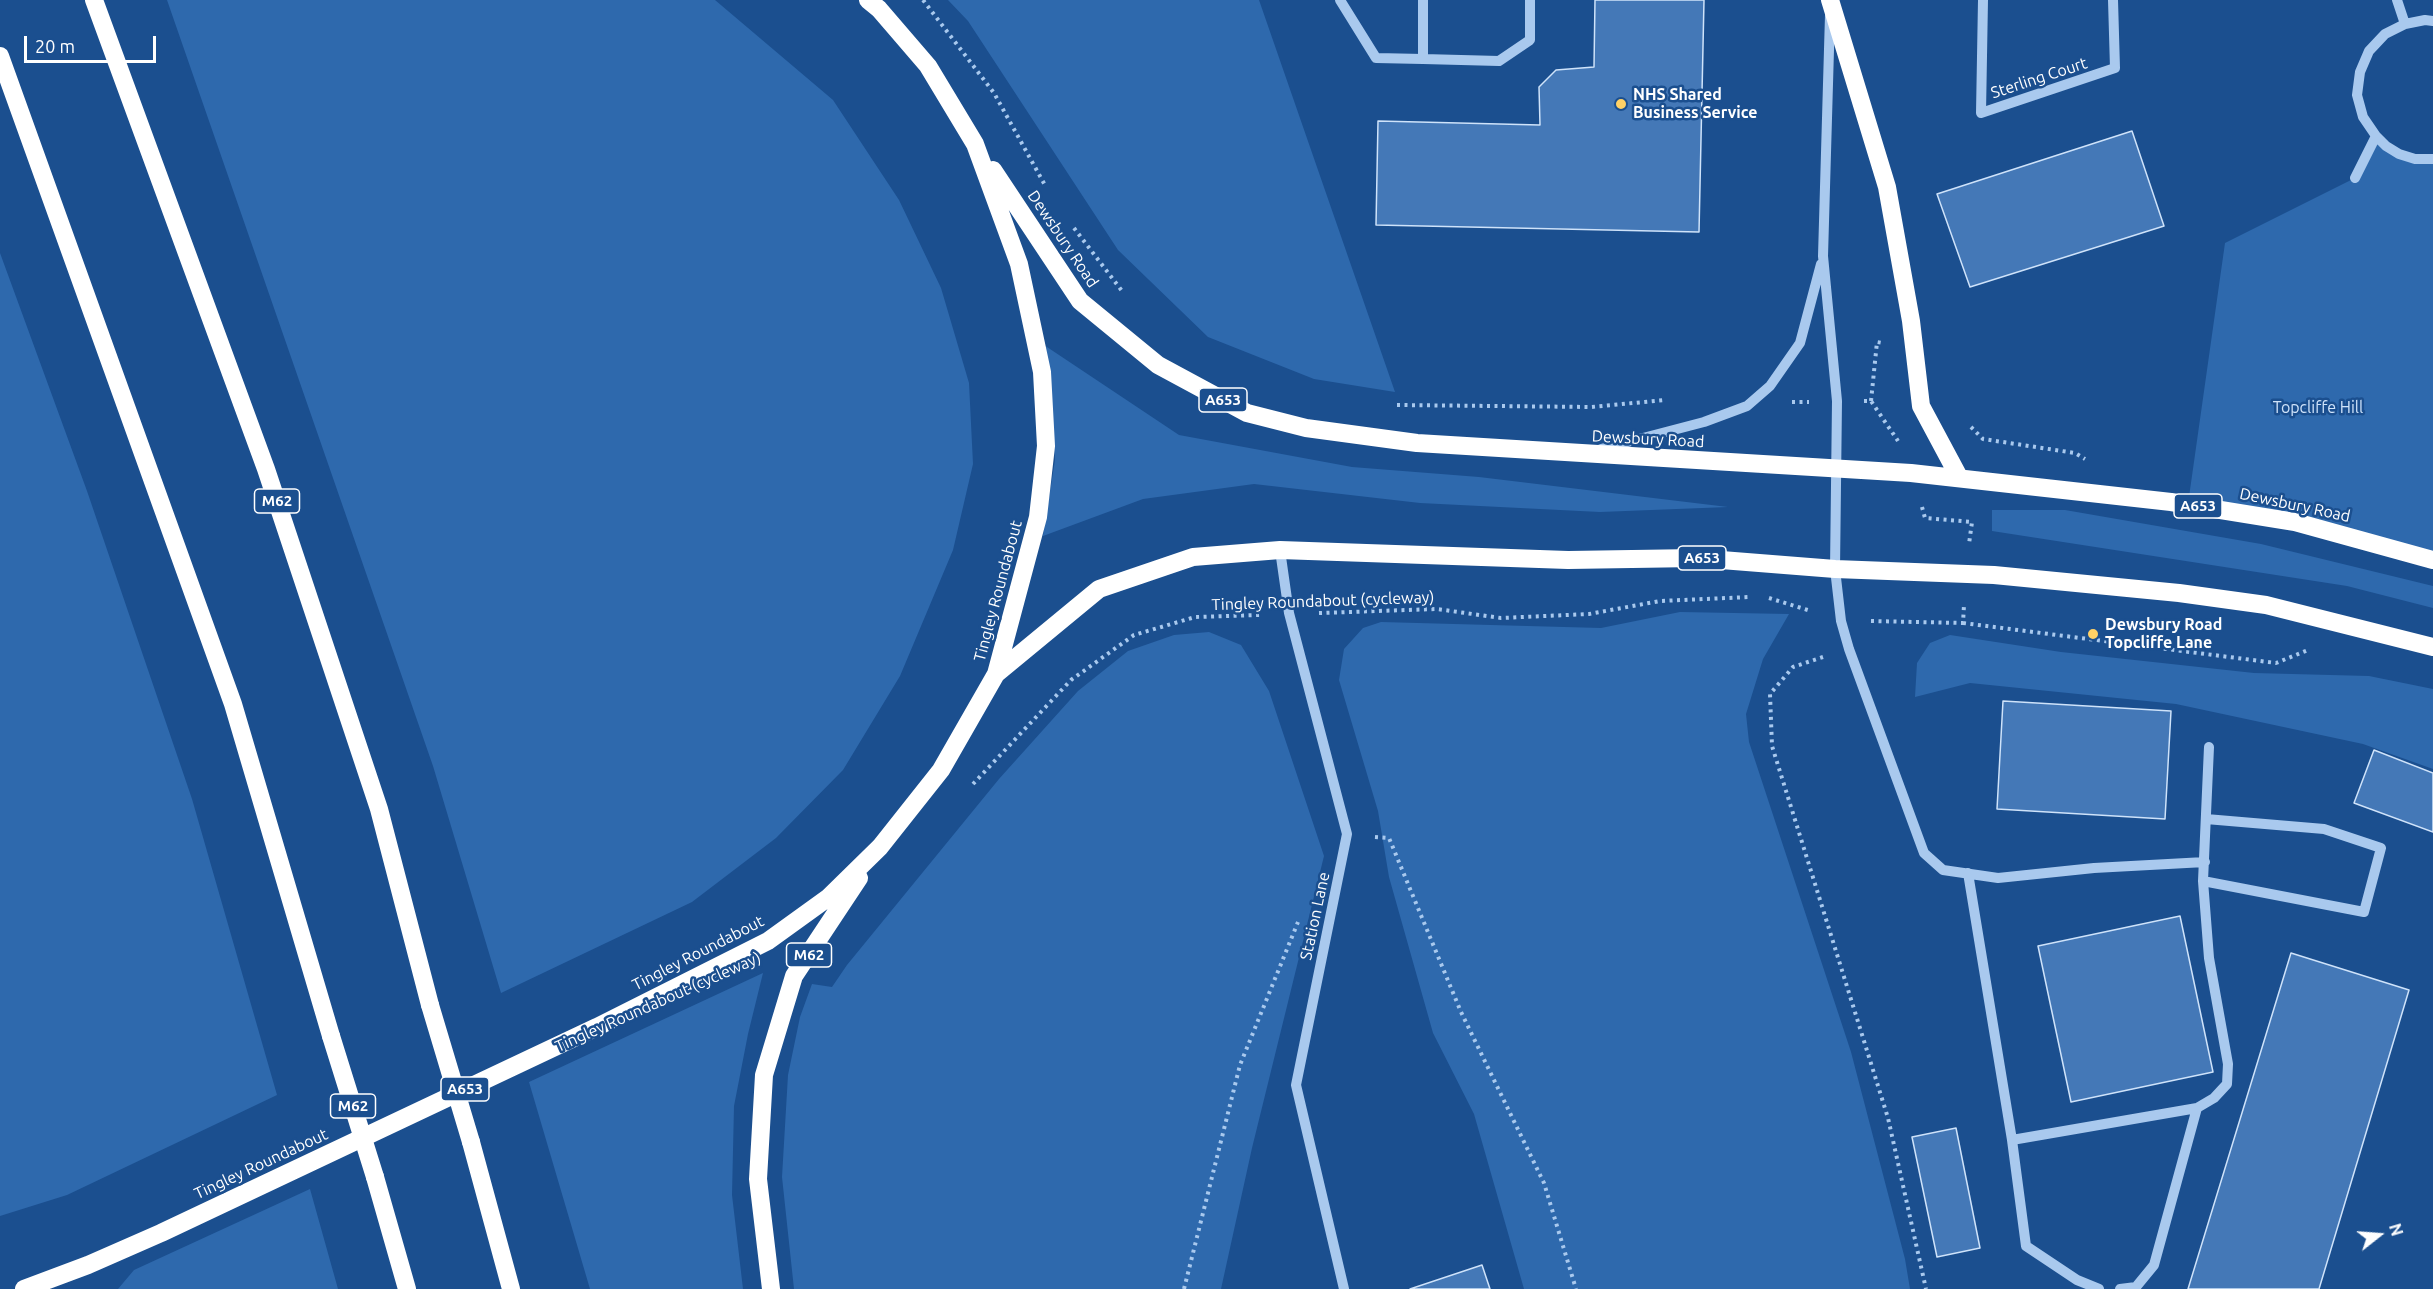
<!DOCTYPE html>
<style>
body{margin:0}
#map{position:relative;width:2433px;height:1289px;overflow:hidden;background:#1b4f8f;font-family:Ubuntu,sans-serif}
canvas{display:block}
.north{position:absolute;left:2349px;top:1205px;width:60px;height:60px;-webkit-text-stroke:4px #1b4f8f;paint-order:stroke;rotate:73deg;font-size:16px;font-weight:700;line-height:24px;text-align:center;color:#fff}
.north::after{content:'';display:block;margin:auto;width:21px;height:27px;background:#fff;clip-path:polygon(50% 0,100% 100%,50% 72%,0 100%)}
.scale{position:absolute;left:24px;top:36px;width:132px;height:27px;box-sizing:border-box;border:3px solid #fff;border-top:0;padding-left:8px;font-size:18px;line-height:21px;white-space:nowrap;color:#fff;-webkit-text-stroke:4px #1b4f8f;paint-order:stroke}
</style>
<div id="map">
<canvas width="2433" height="1289"></canvas>
<div class="north">N</div>
<div class="scale">20 m</div>
</div>
<script>
const c = document.querySelector('canvas').getContext('2d');
c.lineJoin = 'round';
function paint(path, color) {
  c.fillStyle = color;
  c.fill(path, 'evenodd');
}
function poly(rows) {
  const path = new Path2D();
  for (const r of rows) {
    path.moveTo(r[0], r[1]);
    for (let i = 2; i < r.length; i += 2) path.lineTo(r[i], r[i + 1]);
  }
  return path;
}
function trace(path, color, width, dash) {
  c.strokeStyle = color;
  c.lineWidth = width;
  c.lineCap = dash ? 'butt' : 'round';
  c.setLineDash(dash || []);
  c.stroke(path);
}
function drawText(font, color, halo, rows, align = 'center') {
  c.font = font + ' Ubuntu,sans-serif';
  c.lineWidth = 5;
  c.setLineDash([]);
  c.textBaseline = 'middle';
  c.strokeStyle = halo;
  c.fillStyle = color;
  for (const [text, x, y, turn = 0] of rows) {
    c.save();
    c.translate(x, y);
    c.rotate((+turn || 0) * Math.PI / 180);
    c.textAlign = isNaN(turn) ? turn : align;
    if (halo) c.strokeText(text, 0, 0);
    c.fillText(text, 0, 0);
    c.restore();
  }
}
paint(poly([
 [167,0,715,0,833,100,899,200,941,288,969,383,973,464,953,550,900,676,843,770,776,838,692,902,501,993,433,766],
 [948,0,1259,0,1395,392,1314,379,1208,337,1118,250,968,21],
 [2376,136,2386,146,2433,159,2433,560,2188,504,2225,243,2355,178],
 [0,253,87,491,192,799,277,1095,67,1195,0,1216],
 [1041,343,1179,435,1352,467,1479,477,1728,507,1600,512,1420,503,1254,484,1143,499,1043,536,1055,460,1050,374],
 [1992,510,2065,510,2261,544,2433,586,2433,608,2347,586,1992,531],
 [1680,612,1789,614,1763,659,1746,714,1749,742,1851,1052,1905,1259,1910,1289,1524,1289,1474,1114,1433,1033,1389,877,1378,811,1339,680,1344,649,1363,628,1381,622,1601,628],
 [1209,632,1241,645,1269,691,1324,856,1252,1148,1221,1289,794,1289,782,1177,788,1075,800,1017,812,984,832,987,847,965,999,779,1078,691,1128,651,1174,635],
 [1950,635,2061,652,2254,673,2369,676,2433,689,2433,769,2363,744,2176,704,1970,683,1915,697,1917,663,1930,643],
 [763,973,748,1034,734,1106,732,1195,743,1289,590,1289,529,1082],
 [310,1189,338,1289,118,1289,134,1270]
]), '#2e69ad');
const building = poly([
 [1595,0,1704,0,1699,232,1376,225,1378,121,1540,125,1539,87,1556,70,1594,67,1595,0],
 [2132,131,2164,226,1970,287,1937,194,2132,131],
 [2003,701,2171,711,2165,819,1997,809,2003,701],
 [2374,750,2433,773,2433,832,2354,803,2374,750],
 [2180,916,2213,1072,2071,1102,2038,946,2180,916],
 [2291,953,2409,990,2319,1289,2188,1289,2291,953],
 [1956,1128,1980,1248,1937,1257,1912,1137,1956,1128],
 [1482,1265,1490,1289,1410,1289,1482,1265]
]);
paint(building, '#4478b7');
trace(building, '#cfe3fa', 1.5);
trace(poly([
 [923,0,994,93,1046,187],
 [1074,228,1122,291],
 [1864,401,1871,401,1898,441],
 [1871,401,1877,342,1883,343],
 [1792,402,1809,402],
 [1397,405,1591,407,1665,400],
 [1971,427,1983,439,2075,453,2085,459],
 [1922,507,1925,518,1972,522,1969,544],
 [1769,598,1811,611],
 [1319,613,1437,609,1501,618,1589,614,1660,601,1750,597],
 [1871,621,1963,623,1964,605],
 [1963,623,2276,663,2308,650],
 [1823,657,1793,667,1770,694,1772,746,1888,1118,1926,1289],
 [973,784,1071,680,1134,635,1195,617,1260,615],
 [1375,837,1389,838,1461,1012,1544,1183,1576,1289],
 [1184,1289,1240,1065,1298,922]
]), '#a9c9ee', 4, [3, 4.5]);
trace(poly([
 [1340,0,1376,58,1423,59],
 [1423,0,1423,59,1499,61,1530,40,1530,0],
 [1983,0,1981,113,2115,68,2113,0],
 [2397,0,2405,24],
 [1830,15,1823,256,1837,401,1835,569,1841,621,1849,649,1924,853,1943,870,1998,878,2094,868,2205,862],
 [2433,21,2425,20,2405,24,2385,34,2369,51,2360,72,2357,95,2363,117,2376,136,2386,146,2399,154,2415,159,2433,159],
 [2355,178,2376,136],
 [1601,449,1704,422,1747,406,1770,386,1800,343,1821,264],
 [1280,550,1289,613,1347,834,1296,1085,1344,1289],
 [1968,873,2012,1140,2026,1246,2077,1280,2099,1289],
 [2203,881,2364,912,2381,848,2324,829,2206,819],
 [2012,1140,2197,1108,2214,1098,2227,1084,2228,1064,2209,958,2203,881,2209,747],
 [2120,1289,2136,1287,2154,1265,2197,1108]
]), '#a9c9ee', 10);
trace(poly([
 [94,0,266,469,379,809,430,1005],
 [1830,0,1887,187,1911,321,1921,406,1959,477],
 [0,56,233,704,331,1036],
 [993,170,1080,301,1158,365,1247,413,1306,428,1417,443,1911,473,2171,502,2295,522,2433,560],
 [996,674,1099,589,1193,557,1280,550,1568,560,1696,558,1835,569,1994,575,2179,593,2266,605,2433,647],
 [471,1142,511,1289],
 [375,1177,407,1289],
 [24,1289,88,1265,161,1233,597,1027,768,941,829,897,880,847,941,770,996,674,1038,517,1046,446,1042,372,1019,264,975,144,928,66,879,9,868,0],
 [771,1289,758,1179,764,1075,794,976,859,878]
]), '#fff', 18);
trace(poly([
 [430,1005,471,1142],
 [331,1036,375,1177]
]), '#fff', 18);
for (const [x, y, r, color] of [
 [1621,104,6,"#ffd166"],
 [2093,634,6,"#ffd166"]
]) {
  const dot = new Path2D();
  dot.arc(x, y, r, 0, 2 * Math.PI);
  c.fillStyle = color;
  c.fill(dot);
  trace(dot, '#1b4f8f', 2);
}
for (const [x, y, w] of [
 [1223,400,48],
 [277,501,45],
 [2198,506,48],
 [1702,558,48],
 [809,955,45],
 [465,1089,48],
 [353,1106,45]
]) {
  const box = new Path2D();
  box.roundRect(x - w / 2, y - 12, w, 24, 4.5);
  c.fillStyle = '#1b4f8f';
  c.fill(box);
  trace(box, '#fff', 1.5);
}
drawText('bold 15px', '#fff', null, [
 ["A653",1223,400],
 ["M62",277,501],
 ["A653",2198,506],
 ["A653",1702,558],
 ["M62",809,955],
 ["A653",465,1089],
 ["M62",353,1106]
]);
drawText('16px', '#fff', '#1b4f8f', [
 ["Sterling Court",2039,78,-18],
 ["Dewsbury Road",1063,239,56],
 ["Dewsbury Road",1648,439,3],
 ["Dewsbury Road",2295,505,12],
 ["Tingley Roundabout",998,591,-75],
 ["Tingley Roundabout (cycleway)",1323,601,-2],
 ["Station Lane",1315,916,-78],
 ["Tingley Roundabout",698,953,-27],
 ["Tingley Roundabout (cycleway)",658,1002,-24],
 ["Tingley Roundabout",261,1164,-25]
]);
drawText('bold 16px', '#fff', '#1b4f8f', [
 ["NHS Shared",1633,95],
 ["Business Service",1633,113],
 ["Dewsbury Road",2105,625],
 ["Topcliffe Lane",2105,643]
], 'left');
drawText('16px', '#cfe3fa', '#1b4f8f', [
 ["Topcliffe Hill",2318,408]
]);
</script>
